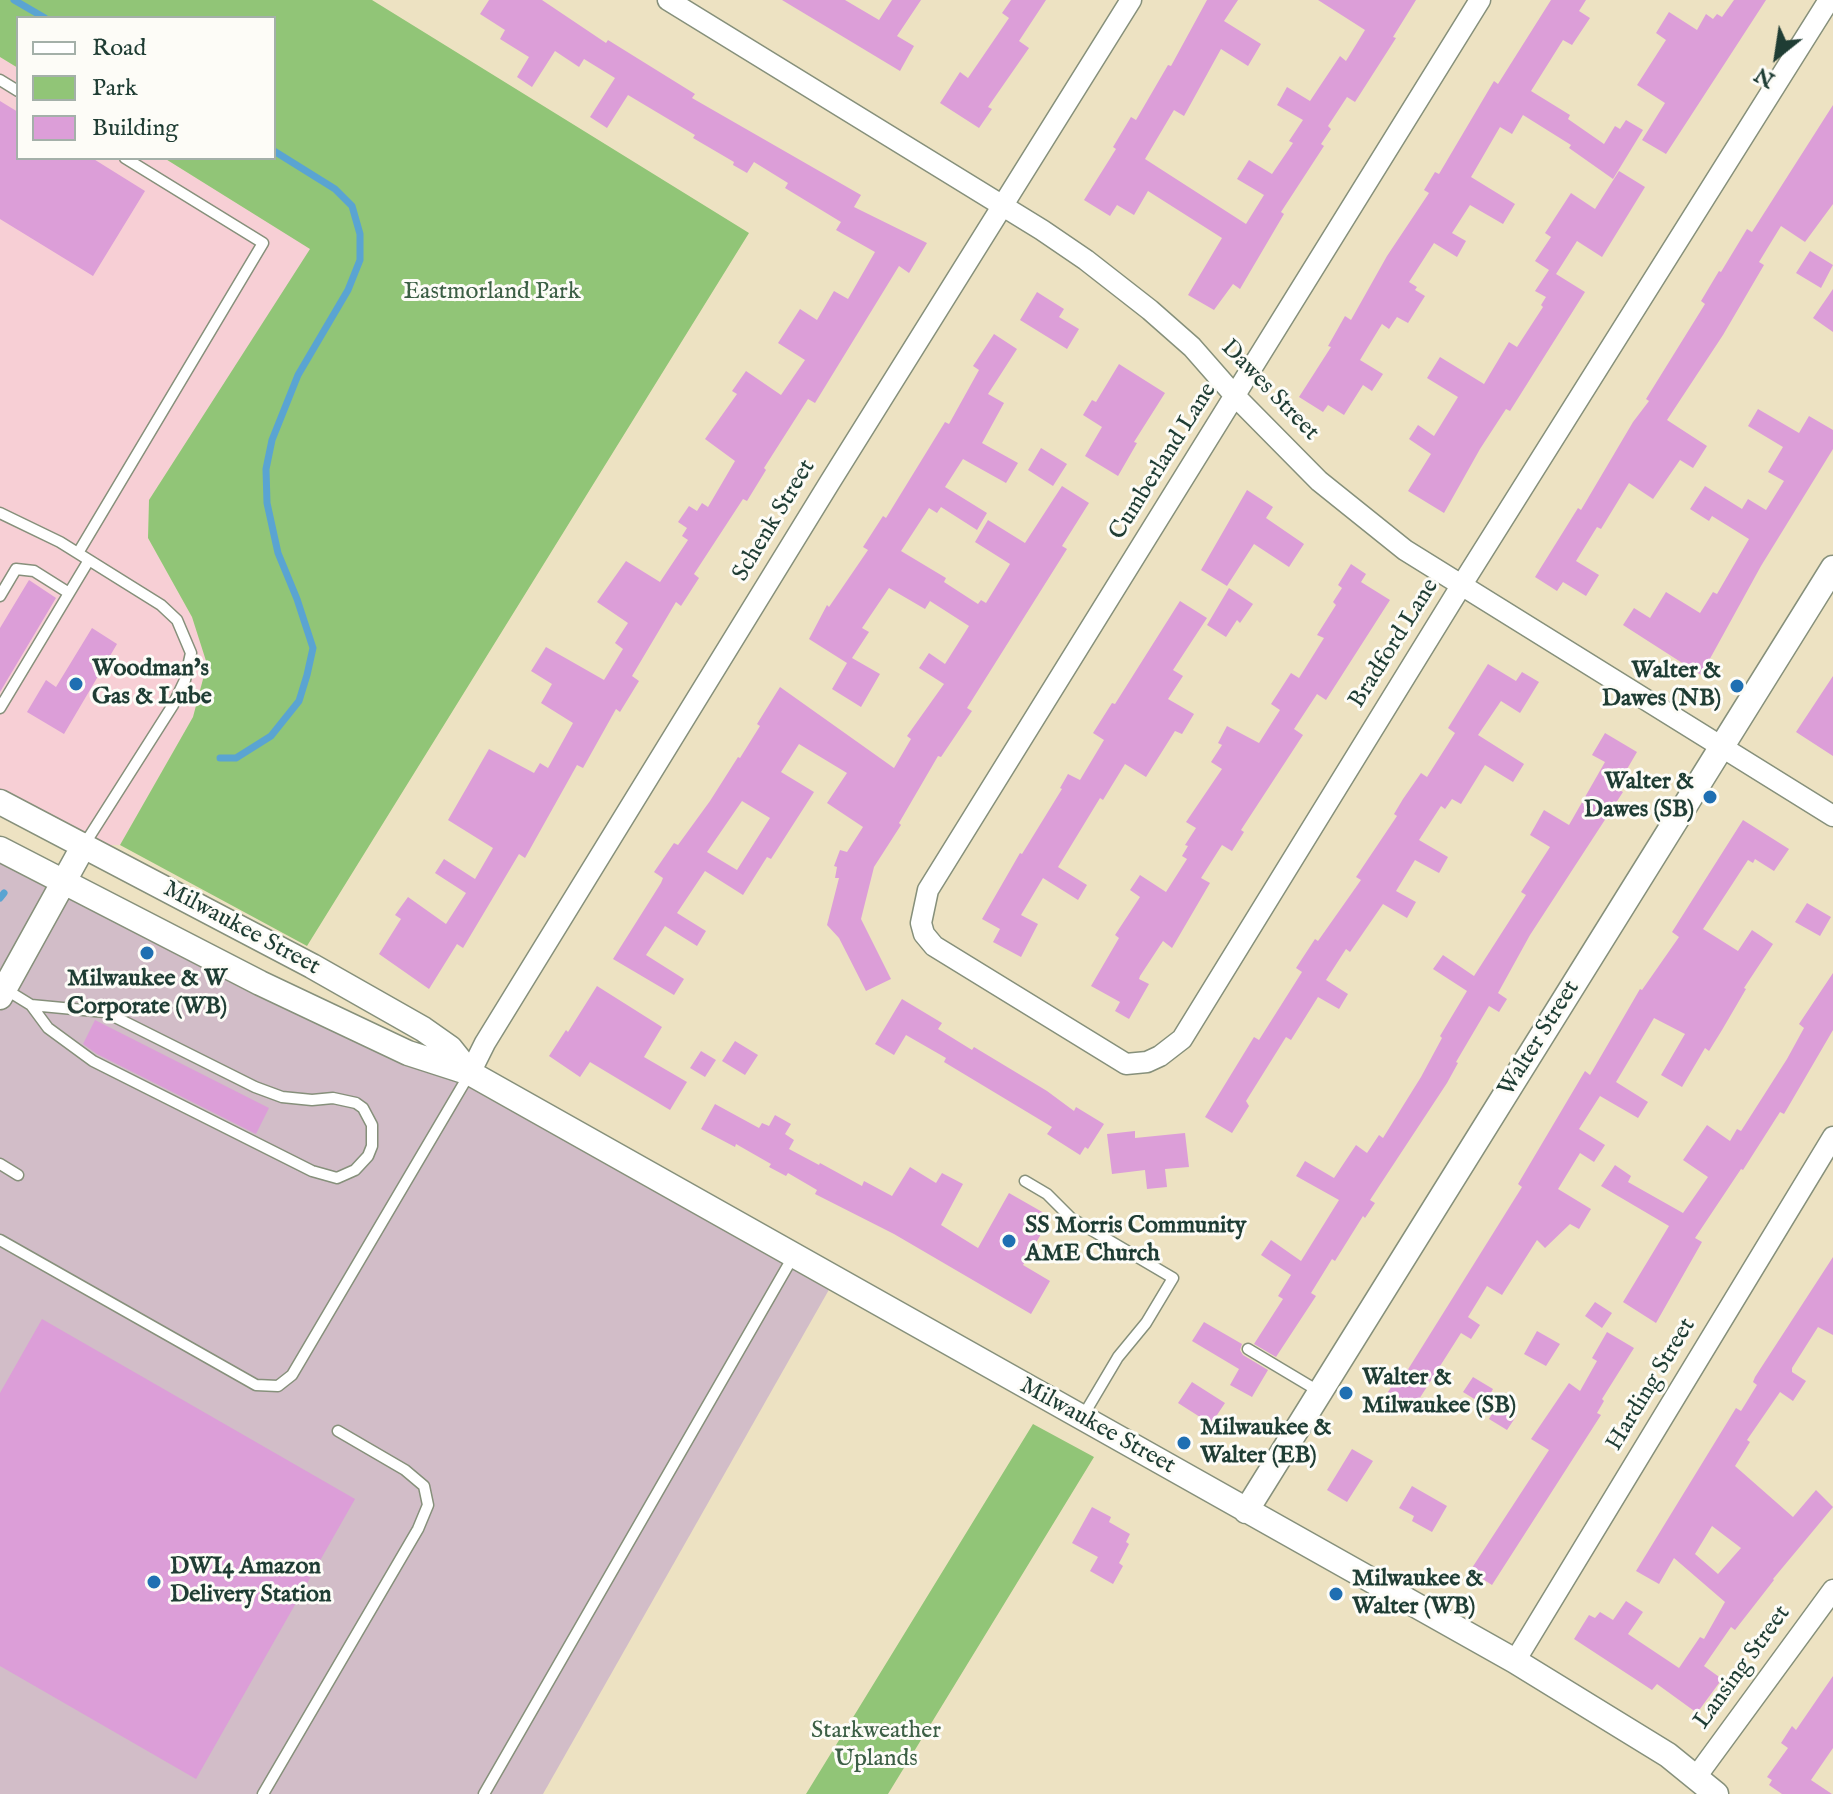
<!DOCTYPE html>
<style>
body{margin:0}
#map{position:relative;width:1833px;height:1794px;overflow:hidden;background:#ede2c2;font-family:"IM FELL English",serif}
canvas{display:block}
.legend{position:absolute;left:16px;top:16px;width:260px;height:144px;box-sizing:border-box;background:#fdfcf7;border:2px solid #a4b0a9;margin:0;padding:10px 14px;list-style:none;font-size:24px;color:#1f3d34}
.legend li{display:flex;align-items:center;gap:16px;height:40px}
.legend b{width:40px;border:2px solid #a4b0a9}
.north{position:absolute;left:1737px;top:16px;width:80px;height:80px;-webkit-text-stroke:6px #fdfcf7;paint-order:stroke;rotate:210deg;font-size:22px;font-weight:700;line-height:32px;text-align:center;color:#1f3d34}
.north::after{content:'';display:block;margin:auto;width:28px;height:36px;background:#1f3d34;clip-path:polygon(50% 0,100% 100%,50% 72%,0 100%)}
</style>
<div id="map">
<canvas width="1833" height="1794"></canvas>
<ul class="legend">
<li><b style="height:10px;background:#fff"></b>Road</li>
<li><b style="height:22px;background:#91c577"></b>Park</li>
<li><b style="height:22px;background:#dc9ed8"></b>Building</li>
</ul>
<div class="north">N</div>
</div>
<script>
const c = document.querySelector('canvas').getContext('2d');
c.lineJoin = 'round';
function paint(path, color) {
  c.fillStyle = color;
  c.fill(path, 'evenodd');
}
function poly(rows) {
  const path = new Path2D();
  for (const r of rows) {
    path.moveTo(r[0], r[1]);
    for (let i = 2; i < r.length; i += 2) path.lineTo(r[i], r[i + 1]);
  }
  return path;
}
function trace(path, color, width, dash) {
  c.strokeStyle = color;
  c.lineWidth = width;
  c.lineCap = dash ? 'butt' : 'round';
  c.setLineDash(dash || []);
  c.stroke(path);
}
function drawText(font, color, halo, rows, align = 'center') {
  c.font = font + ' "IM FELL English",serif';
  c.lineWidth = 6;
  c.setLineDash([]);
  c.textBaseline = 'middle';
  c.strokeStyle = halo;
  c.fillStyle = color;
  for (const [text, x, y, turn = 0] of rows) {
    c.save();
    c.translate(x, y);
    c.rotate((+turn || 0) * Math.PI / 180);
    c.textAlign = isNaN(turn) ? turn : align;
    if (halo) c.strokeText(text, 0, 0);
    c.fillText(text, 0, 0);
    c.restore();
  }
}
paint(poly([
 [0,57,18,68,18,158,164,158,311,249,149,500,148,538,192,617,207,664,193,717,120,845,84,845,0,800]
]), '#f7cfd5');
paint(poly([
 [0,849,407,1053,835,1279,543,1794,0,1794]
]), '#d2bdc8');
paint(poly([
 [0,0,372,0,749,233,307,946,120,845,193,717,207,664,192,617,148,538,149,500,310,249,164,158,274,158,274,18,18,18,18,68,0,57],
 [1033,1424,1094,1457,888,1794,806,1794]
]), '#91c577');
trace(poly([
 [14,0,45,18],
 [220,758,236,758,271,736,299,701,307,675,313,648,297,599,278,553,267,503,266,469,272,440,298,375,348,290,360,260,360,234,352,206,335,189,274,151],
 [0,898,4,893]
]), '#5aa4d2', 7);
paint(poly([
 [489,0,542,0,606,43,608,40,695,94,692,98,861,195,854,207,927,243,909,273,899,266,815,403,808,399,764,468,766,470,747,501,743,499,694,574,699,578,681,606,676,602,632,676,639,681,620,712,616,709,583,768,577,765,525,858,519,854,463,948,457,944,429,989,379,954,401,919,395,915,408,897,446,924,466,893,435,873,444,859,475,879,493,848,448,820,489,749,534,773,540,763,548,768,573,723,541,703,552,684,531,671,546,647,604,680,623,649,615,643,628,623,597,602,626,561,660,582,688,540,682,536,687,528,678,522,689,506,697,511,702,503,708,507,735,461,705,439,737,394,732,391,746,371,781,395,805,360,778,343,791,323,800,309,817,320,834,291,848,299,875,252,836,230,841,222,785,188,788,183,754,162,747,173,733,165,734,162,693,138,695,135,628,95,607,128,590,117,615,78,584,59,579,67,555,51,532,87,517,77,529,57,500,39,505,30,480,14],
 [782,0,845,0,879,20,892,0,921,0,897,36,914,46,900,71],
 [1011,0,1046,0,1019,41,1029,48,988,107,992,109,979,128,940,103,960,72,968,78,1009,18,1002,13],
 [1207,0,1238,0,1224,21,1261,44,1248,66,1221,49,1184,116,1174,110,1145,159,1246,224,1264,195,1237,179,1249,160,1272,174,1293,143,1289,141,1303,120,1277,105,1287,87,1310,101,1340,56,1346,61,1365,30,1318,0,1416,0,1393,37,1396,38,1355,102,1347,97,1328,126,1331,129,1321,144,1324,146,1281,212,1284,214,1240,289,1233,284,1214,310,1188,295,1222,238,1148,191,1134,215,1117,205,1110,216,1084,200,1116,149,1113,147,1131,117,1136,120,1168,65,1171,66],
 [1551,0,1586,0,1579,11,1590,18,1572,45,1563,40,1531,91,1570,115,1568,119,1604,144,1615,126,1620,129,1626,120,1643,130,1613,179,1569,148,1571,145,1523,115,1512,134,1500,127,1471,177,1515,204,1503,224,1470,205,1452,233,1466,241,1457,257,1434,243,1409,282,1417,287,1415,290,1425,296,1408,323,1397,317,1389,329,1382,324,1360,360,1383,374,1372,391,1363,385,1344,415,1328,405,1323,412,1299,397,1331,347,1328,346,1345,316,1351,320,1387,256,1429,193,1424,190,1435,172,1439,174,1494,81,1498,84],
 [1734,0,1766,0,1666,154,1642,140,1665,103,1637,85,1666,40,1656,33,1669,12,1697,30,1706,14,1713,19,1717,14,1722,17],
 [0,101,18,112,18,158,92,158,145,191,93,276,0,219],
 [1833,105,1833,204,1805,242,1781,226,1759,262,1764,265,1723,335,1667,420,1707,446,1693,468,1680,460,1653,499,1629,483,1601,529,1597,527,1576,561,1599,575,1586,596,1563,582,1557,591,1535,577,1578,508,1581,510,1633,422,1649,401,1646,399,1705,304,1701,301,1719,271,1721,272,1747,229,1752,232],
 [1619,171,1645,187,1602,257,1577,241,1556,274,1585,292,1510,411,1506,409,1480,449,1444,513,1408,491,1431,454,1409,439,1418,425,1434,436,1458,397,1427,378,1440,357,1484,384,1509,342,1517,347,1543,307,1541,305,1546,297,1535,291,1549,270,1535,261,1551,237,1545,233,1571,193,1595,209],
 [1810,251,1833,265,1821,288,1796,273],
 [1833,289,1833,332,1813,318],
 [1037,292,1064,309,1059,317,1079,329,1067,349,1020,320],
 [994,334,1017,349,988,394,1004,403,982,443,1018,463,1006,483,963,459,945,487,987,513,977,530,941,507,937,513,929,508,901,551,946,578,944,582,978,604,981,600,986,603,1010,564,975,542,988,520,1025,543,1062,486,1089,503,1062,546,1067,549,967,708,972,711,941,757,938,756,899,823,901,825,874,867,861,919,891,979,866,991,839,938,827,925,839,878,835,878,837,867,834,866,840,850,847,852,863,827,827,803,847,773,799,744,781,772,814,792,771,859,767,857,743,895,705,871,677,913,706,931,697,946,665,926,646,955,684,979,674,995,613,959,661,883,663,878,654,872,674,843,678,845,710,801,738,757,740,758,760,726,757,724,780,687,894,768,911,739,907,736,944,684,919,668,929,653,945,664,969,626,930,601,925,609,889,588,862,628,869,632,852,658,880,674,861,707,832,689,847,663,809,639,827,605,829,607,868,550,863,547,883,516,886,518,945,422,949,424,979,370,973,366],
 [742,801,770,818,737,870,707,852],
 [1119,364,1165,393,1134,442,1137,443,1118,476,1085,456,1102,427,1083,415,1092,400,1096,402],
 [1758,409,1799,433,1809,416,1833,430,1833,449,1761,566,1701,675,1623,625,1634,608,1650,618,1666,592,1700,613,1713,592,1717,594,1749,539,1712,516,1709,521,1690,509,1705,486,1742,509,1748,499,1766,510,1784,481,1768,472,1783,447,1748,426],
 [1041,448,1067,464,1053,486,1028,470],
 [1247,490,1273,507,1266,518,1304,544,1289,567,1254,544,1227,586,1201,570],
 [1351,564,1366,574,1361,582,1390,600,1326,700,1317,694,1294,729,1303,735,1241,830,1244,832,1232,851,1222,845,1201,878,1210,883,1172,948,1163,941,1140,976,1139,979,1149,984,1129,1019,1115,1011,1120,1002,1091,986,1119,938,1115,935,1140,897,1130,890,1140,875,1166,892,1187,859,1182,856,1188,846,1185,845,1196,828,1186,822,1222,769,1211,762,1222,745,1218,743,1227,726,1259,743,1280,710,1271,704,1291,673,1299,678,1324,638,1317,635,1336,605,1333,602,1342,588,1338,585],
 [29,580,56,598,0,692,0,628],
 [1229,588,1253,604,1240,623,1237,620,1226,637,1207,625],
 [1180,601,1207,618,1173,670,1183,676,1168,699,1194,714,1182,734,1175,731,1146,777,1125,764,1103,800,1100,798,1058,867,1087,885,1078,900,1043,878,1021,915,1038,924,1021,957,993,942,1000,929,982,919,1020,853,1022,854,1062,789,1060,788,1068,774,1080,780,1104,740,1093,733,1112,703,1115,704],
 [92,628,117,644,64,734,27,712,46,680,56,687],
 [1488,664,1516,681,1522,672,1539,682,1520,713,1501,701,1478,735,1524,764,1513,782,1485,765,1461,804,1452,799,1445,809,1441,806,1419,840,1448,857,1439,873,1415,860,1396,891,1416,902,1407,918,1383,904,1350,952,1346,949,1326,980,1348,994,1339,1009,1318,997,1291,1040,1286,1037,1246,1101,1249,1106,1232,1133,1205,1117,1254,1037,1259,1040,1302,972,1296,968,1315,939,1318,941,1361,880,1356,877,1397,816,1394,814,1403,799,1421,773,1427,777,1455,733,1448,728],
 [1833,676,1833,756,1796,732],
 [1605,733,1637,752,1616,788,1623,792,1530,935,1498,993,1507,999,1499,1012,1489,1006,1456,1062,1458,1063,1447,1083,1370,1200,1375,1203,1365,1218,1363,1216,1335,1261,1332,1259,1311,1293,1316,1296,1276,1357,1254,1344,1283,1299,1278,1296,1291,1275,1261,1255,1271,1240,1301,1261,1339,1200,1296,1176,1305,1161,1334,1178,1356,1145,1367,1153,1379,1135,1383,1138,1421,1077,1442,1038,1440,1036,1467,991,1433,969,1443,955,1474,976,1526,895,1521,892,1550,847,1530,835,1544,810,1569,825,1605,762,1592,755],
 [1743,820,1789,849,1774,871,1755,859,1753,863,1748,860,1703,929,1738,951,1752,930,1773,944,1744,988,1746,989,1722,1030,1709,1051,1705,1048,1682,1087,1661,1075,1685,1034,1654,1018,1616,1082,1648,1102,1638,1118,1600,1096,1579,1129,1605,1145,1594,1162,1580,1153,1558,1189,1591,1209,1579,1229,1570,1224,1545,1248,1537,1240,1502,1295,1487,1286,1468,1317,1480,1325,1471,1339,1461,1333,1416,1404,1412,1401,1407,1409,1386,1395,1403,1369,1407,1371,1522,1187,1518,1184,1585,1071,1590,1075,1640,989,1642,990,1679,937,1672,932],
 [1807,903,1831,917,1820,936,1795,922],
 [1833,973,1833,1030,1784,1114,1780,1112,1743,1170,1741,1169,1695,1238,1702,1242,1656,1323,1623,1302,1669,1226,1601,1186,1615,1165,1631,1176,1628,1182,1683,1213,1708,1177,1683,1160,1707,1125,1730,1141,1737,1129,1741,1131,1787,1059,1804,1028,1799,1024],
 [597,986,662,1027,644,1057,687,1082,670,1110,590,1062,580,1077,549,1056,566,1030,568,1032],
 [902,999,942,1023,938,1029,972,1050,974,1047,1047,1091,1074,1111,1076,1107,1104,1124,1088,1149,1085,1147,1080,1155,1047,1134,1052,1127,944,1062,946,1058,906,1035,894,1055,875,1044],
 [95,1020,269,1108,256,1134,97,1054,83,1044],
 [735,1041,758,1055,745,1075,722,1061],
 [701,1051,716,1060,705,1077,690,1068],
 [715,1104,759,1128,762,1123,769,1126,775,1115,791,1124,785,1134,794,1140,789,1149,819,1165,820,1163,862,1186,864,1181,892,1196,910,1167,936,1183,942,1173,963,1184,941,1225,978,1248,1009,1193,1051,1217,1023,1265,1050,1281,1031,1314,894,1234,815,1194,817,1190,788,1173,786,1176,769,1167,771,1164,736,1144,735,1147,701,1129],
 [1135,1131,1135,1138,1185,1133,1189,1167,1165,1169,1167,1187,1147,1189,1145,1170,1112,1174,1107,1134],
 [1833,1257,1833,1335,1818,1327,1792,1368,1792,1372,1806,1381,1793,1401,1780,1392,1747,1440,1750,1442,1735,1466,1793,1517,1816,1490,1833,1507,1773,1579,1774,1580,1735,1630,1731,1627,1704,1666,1722,1679,1697,1713,1657,1684,1652,1690,1574,1639,1589,1615,1595,1618,1600,1612,1613,1620,1626,1601,1643,1612,1628,1634,1679,1668,1700,1637,1704,1639,1725,1602,1674,1558,1659,1584,1636,1571,1736,1408,1741,1411,1757,1385,1753,1382,1755,1377],
 [1712,1526,1741,1548,1718,1574,1695,1554],
 [1595,1302,1612,1313,1602,1328,1585,1316],
 [42,1319,355,1499,196,1779,0,1666,0,1393],
 [1204,1322,1242,1344,1240,1350,1243,1355,1268,1370,1252,1397,1230,1385,1239,1369,1192,1341],
 [1537,1331,1560,1344,1546,1366,1524,1354],
 [1607,1332,1634,1348,1602,1399,1604,1401,1597,1413,1601,1415,1492,1585,1470,1571,1549,1450,1531,1439,1569,1383,1580,1391,1597,1361,1592,1358],
 [1473,1377,1493,1389,1484,1405,1463,1392],
 [1192,1382,1225,1403,1211,1424,1178,1403],
 [1498,1403,1517,1415,1507,1430,1489,1419],
 [1352,1449,1373,1461,1347,1502,1327,1490],
 [1412,1486,1447,1506,1432,1532,1412,1521,1414,1516,1399,1508],
 [1092,1507,1111,1517,1109,1522,1130,1534,1126,1542,1129,1544,1119,1563,1123,1566,1113,1584,1090,1571,1098,1557,1072,1543],
 [1833,1676,1833,1748,1811,1780,1832,1794,1782,1794,1769,1785,1772,1780,1767,1777,1788,1748,1781,1743,1792,1726,1796,1730]
]), '#dc9ed8');
const service = poly([
 [0,80,18,91],
 [0,513,60,542,161,605,177,620,191,653,185,680,173,705,84,845],
 [78,553,263,243,125,158],
 [0,596,16,569,34,571,69,593],
 [0,708,89,560],
 [5,989,31,1005,48,1028,93,1061,312,1171,337,1178,355,1170,368,1156,372,1146,372,1125,363,1108,356,1103,333,1098,312,1100,282,1097,255,1087,105,1012,31,1005],
 [0,1164,18,1175],
 [1025,1181,1047,1194,1071,1218,1173,1278,1146,1323,1118,1357,1083,1416],
 [0,1240,256,1385,278,1386,292,1375,470,1073],
 [1248,1349,1320,1392],
 [263,1794,418,1529,428,1505,424,1486,405,1470,338,1431],
 [484,1794,794,1255]
]);
const minor = poly([
 [668,0,1042,230,1086,260,1150,310,1192,347,1235,396,1319,481,1405,550,1833,816],
 [1480,0,928,890,921,923,924,934,934,946,1126,1064,1147,1062,1160,1056,1182,1039,1461,586,1829,0],
 [470,1073,485,1043,830,482,1131,0],
 [1515,1661,1833,1137],
 [1696,1777,1833,1590]
]);
const tertiary = poly([
 [0,802,312,966,423,1029,450,1048,470,1073],
 [0,849,260,983,408,1053,470,1073,1515,1661,1668,1755,1716,1794],
 [0,997,84,845],
 [1246,1511,1833,568]
]);
trace(service, '#86907b', 13);
trace(minor, '#86907b', 23);
trace(tertiary, '#86907b', 27);
trace(service, '#fff', 10);
trace(minor, '#fff', 20);
trace(tertiary, '#fff', 24);
for (const [x, y, r, color] of [
 [76,684,8,"#1f6fb2"],
 [1737,686,8,"#1f6fb2"],
 [1710,797,8,"#1f6fb2"],
 [147,953,8,"#1f6fb2"],
 [1009,1241,8,"#1f6fb2"],
 [1346,1393,8,"#1f6fb2"],
 [1184,1443,8,"#1f6fb2"],
 [154,1582,8,"#1f6fb2"],
 [1336,1594,8,"#1f6fb2"]
]) {
  const dot = new Path2D();
  dot.arc(x, y, r, 0, 2 * Math.PI);
  c.fillStyle = color;
  c.fill(dot);
  trace(dot, '#fdfcf7', 3);
}
drawText('24px', '#3c5f45', '#fdfcf7', [
 ["Eastmorland Park",492,293],
 ["Starkweather",876,1732],
 ["Uplands",876,1760]
]);
drawText('24px', '#1f3d34', '#fdfcf7', [
 ["Dawes Street",1269,391,46],
 ["Cumberland Lane",1164,462,-58],
 ["Schenk Street",775,521,-59],
 ["Bradford Lane",1395,644,-58],
 ["Milwaukee Street",241,929,28],
 ["Walter Street",1540,1039,-58],
 ["Harding Street",1652,1385,-59],
 ["Milwaukee Street",1097,1427,29],
 ["Lansing Street",1743,1668,-54]
]);
drawText('bold 24px', '#1f3d34', '#fdfcf7', [
 ["Woodman's",92,670],
 ["Gas & Lube",92,698],
 ["Walter &",1721,672,"right"],
 ["Dawes (NB)",1721,700,"right"],
 ["Walter &",1694,783,"right"],
 ["Dawes (SB)",1694,811,"right"],
 ["Milwaukee & W",147,980,"center"],
 ["Corporate (WB)",147,1008,"center"],
 ["SS Morris Community",1025,1227],
 ["AME Church",1025,1255],
 ["Walter &",1362,1379],
 ["Milwaukee (SB)",1362,1407],
 ["Milwaukee &",1200,1429],
 ["Walter (EB)",1200,1457],
 ["DWI4 Amazon",170,1568],
 ["Delivery Station",170,1596],
 ["Milwaukee &",1352,1580],
 ["Walter (WB)",1352,1608]
], 'left');
</script>
